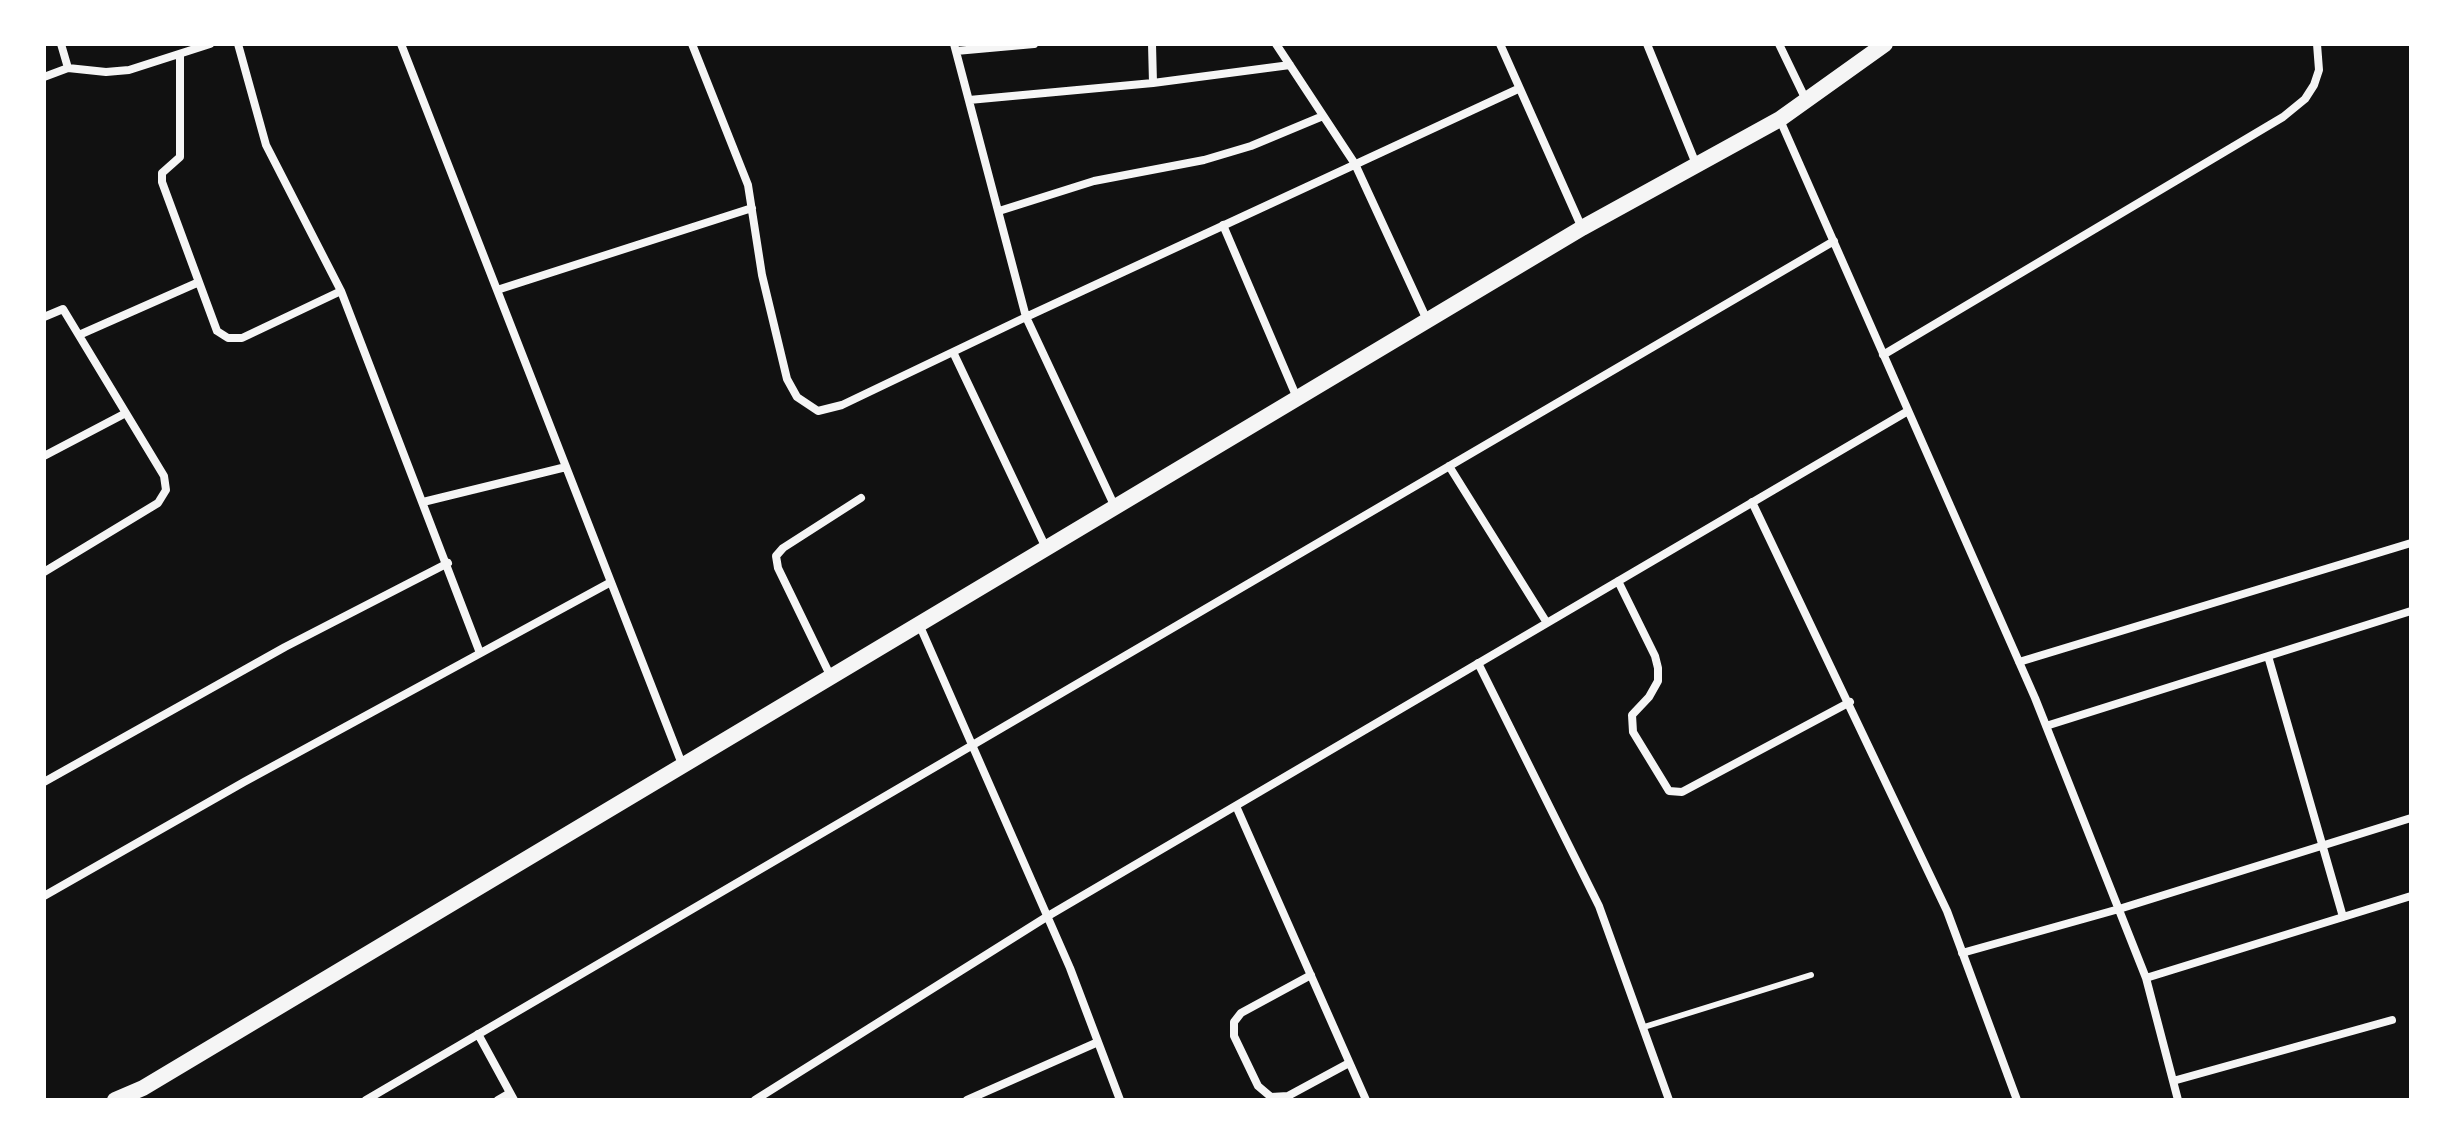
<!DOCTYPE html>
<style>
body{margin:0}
#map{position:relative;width:2455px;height:1144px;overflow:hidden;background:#111;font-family:"Golos Text",sans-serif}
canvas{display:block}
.frame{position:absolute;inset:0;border:46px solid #fff;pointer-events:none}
</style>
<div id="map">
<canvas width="2455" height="1144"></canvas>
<div class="frame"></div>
</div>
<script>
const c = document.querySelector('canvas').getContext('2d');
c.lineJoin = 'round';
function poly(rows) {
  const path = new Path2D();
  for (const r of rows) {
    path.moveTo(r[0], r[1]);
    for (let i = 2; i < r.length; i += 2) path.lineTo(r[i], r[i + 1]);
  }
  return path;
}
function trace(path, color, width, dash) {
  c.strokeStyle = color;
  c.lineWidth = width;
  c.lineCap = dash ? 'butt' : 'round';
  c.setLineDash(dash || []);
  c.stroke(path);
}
trace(poly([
 [1644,1027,1811,975]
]), '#f5f5f5', 6);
trace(poly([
 [61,44,68,68],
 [238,44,266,145,341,291,480,653],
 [401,44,682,764],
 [692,44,748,185,762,275,787,379,797,397,818,411,842,405,1026,317,954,44],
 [1152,44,1153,83],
 [1276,44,1355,164,1427,320],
 [1500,44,1582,228],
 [1647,44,1696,164],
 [1779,44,1806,100],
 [956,51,1034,44],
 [180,56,180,157,162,173,162,182,217,331,228,338,242,338,341,291],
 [44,77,68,68,106,72,129,70,210,44],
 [969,100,1153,83,1290,65],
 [1780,120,2035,698,2146,978,2178,1100],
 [999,211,1094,181,1204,160,1251,146,1323,116],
 [1223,225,1297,398],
 [497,290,752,208],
 [44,317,63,309,164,476,166,490,158,503,44,572],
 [79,335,199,282],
 [953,352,1046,548],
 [1883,355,2283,117,2305,99,2314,85,2319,70,2317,44],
 [44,456,124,414],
 [1449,466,1547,623],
 [423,502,566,467],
 [1752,502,1947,911,2017,1100],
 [1115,507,1026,317,1518,89],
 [1618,581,1655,656,1658,668,1658,681,1649,697,1632,715,1633,732,1669,791,1682,792,1850,702],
 [919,624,1070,968,1120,1100],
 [2268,656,2343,917],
 [2019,662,2411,543],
 [1478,663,1599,906,1669,1100],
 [831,677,778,568,776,556,783,548,861,498],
 [2046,726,2411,611],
 [44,782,285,647,448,563],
 [1236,806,1366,1100],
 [44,896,244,782,611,582],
 [1962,953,2119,909,2411,818],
 [1311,975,1241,1013,1234,1022,1234,1036,1258,1086,1271,1097,1288,1096,1349,1063],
 [2146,978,2411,896],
 [478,1034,514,1100],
 [2173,1081,2392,1020],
 [366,1100,1834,241],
 [498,1100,510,1093],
 [755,1100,1048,916,1908,411],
 [967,1100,1098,1042]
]), '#f5f5f5', 8);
trace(poly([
 [115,1100,143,1088,1582,228,1780,119,1885,44]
]), '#f5f5f5', 16);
</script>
